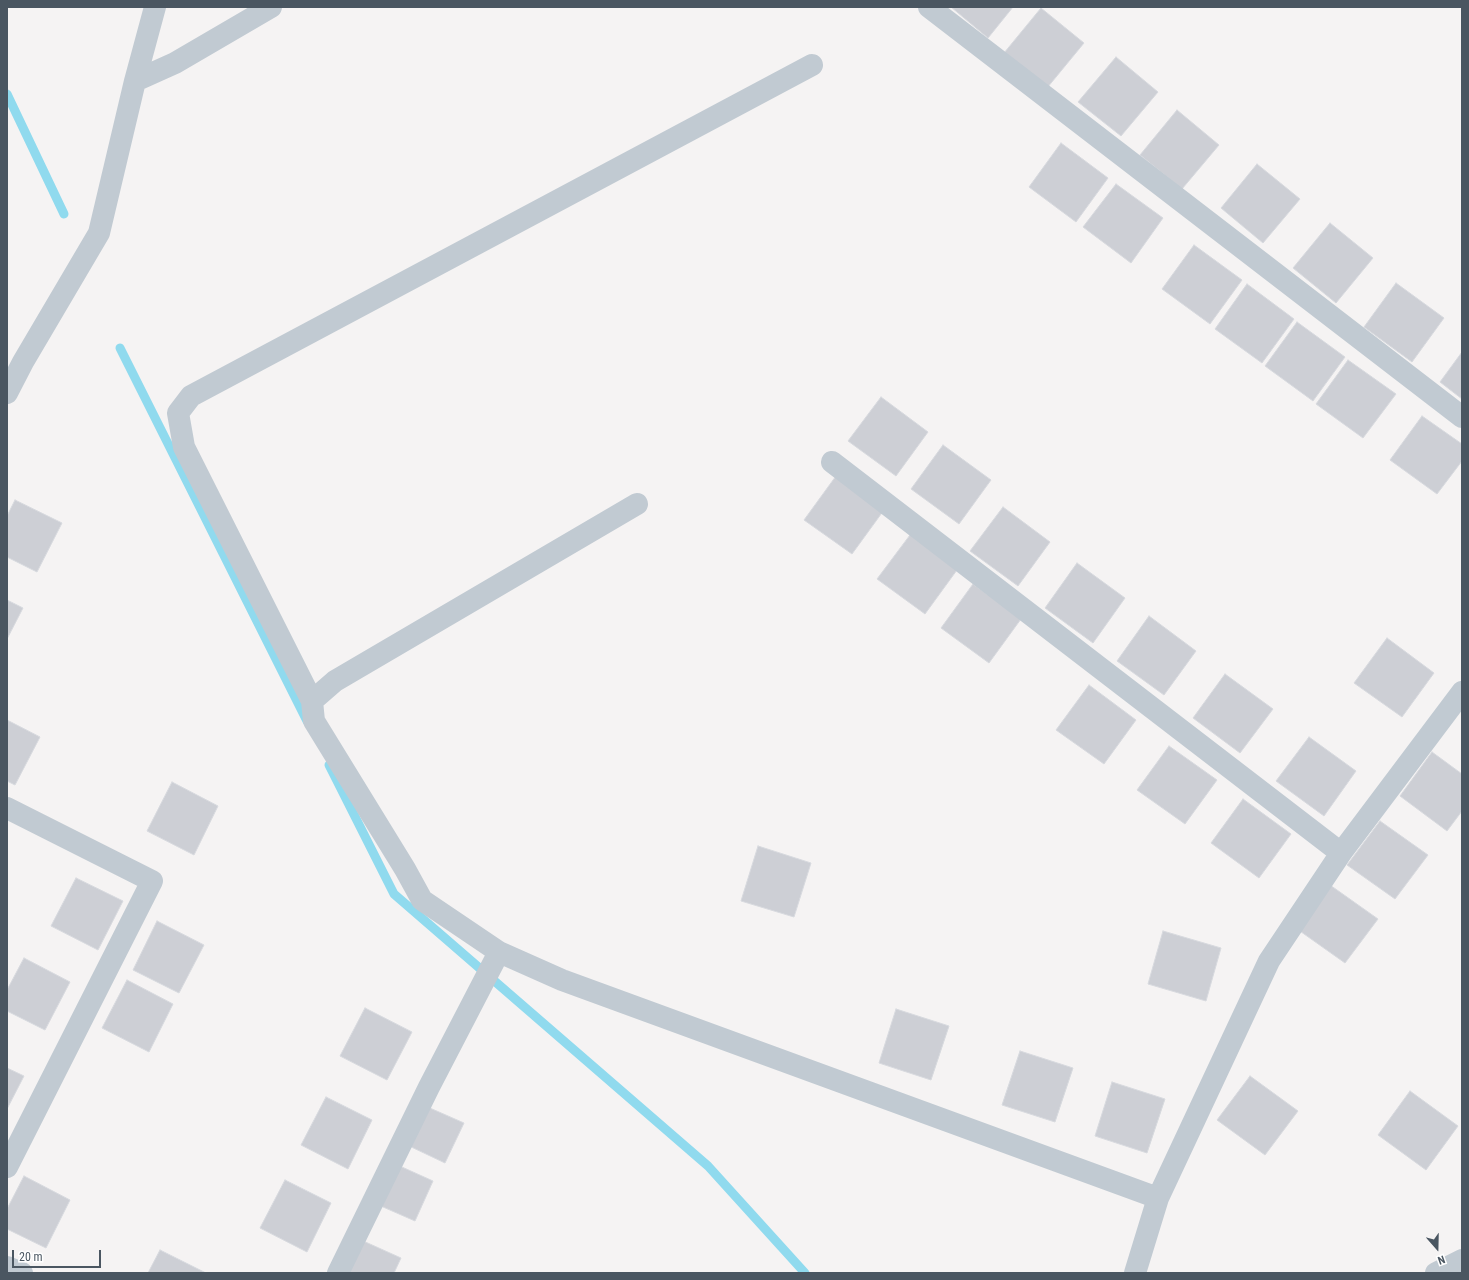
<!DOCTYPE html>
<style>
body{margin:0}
#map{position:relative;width:1469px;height:1280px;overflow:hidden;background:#f5f3f3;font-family:"Roboto Condensed",sans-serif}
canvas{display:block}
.frame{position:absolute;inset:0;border:8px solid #4a5661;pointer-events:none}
.north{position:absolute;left:1417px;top:1228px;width:40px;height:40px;-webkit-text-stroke:3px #fff;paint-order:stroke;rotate:160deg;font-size:11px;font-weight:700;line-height:16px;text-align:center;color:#4a5661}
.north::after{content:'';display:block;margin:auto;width:14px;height:18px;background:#4a5661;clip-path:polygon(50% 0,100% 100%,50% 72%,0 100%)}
.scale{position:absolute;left:12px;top:1250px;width:89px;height:18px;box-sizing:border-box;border:2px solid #4a5661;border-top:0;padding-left:5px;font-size:12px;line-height:14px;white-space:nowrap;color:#4a5661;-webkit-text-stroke:3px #fff;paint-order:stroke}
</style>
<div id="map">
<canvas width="1469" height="1280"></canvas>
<div class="frame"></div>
<div class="north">N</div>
<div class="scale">20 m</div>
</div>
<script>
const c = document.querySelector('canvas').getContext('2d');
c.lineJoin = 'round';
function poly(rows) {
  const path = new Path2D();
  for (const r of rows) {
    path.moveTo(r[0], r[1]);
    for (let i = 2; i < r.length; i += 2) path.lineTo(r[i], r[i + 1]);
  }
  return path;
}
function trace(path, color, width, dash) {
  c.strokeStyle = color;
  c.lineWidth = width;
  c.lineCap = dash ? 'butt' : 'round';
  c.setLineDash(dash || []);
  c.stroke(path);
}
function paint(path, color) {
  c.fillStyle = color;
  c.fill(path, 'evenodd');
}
trace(poly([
 [7,94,64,214],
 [120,348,307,721],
 [329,765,394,894,708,1166,805,1273]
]), '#90daee', 9);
const building = poly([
 [951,7,1013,7,988,38,951,7],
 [1041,8,1084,43,1047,88,1004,53,1041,8],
 [1116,57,1158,92,1121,136,1078,102,1116,57],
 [1177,110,1219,145,1182,189,1140,155,1177,110],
 [1061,143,1108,178,1076,222,1029,187,1061,143],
 [1257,164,1300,199,1263,243,1221,208,1257,164],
 [1116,184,1163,218,1131,263,1083,227,1116,184],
 [1330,223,1373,258,1336,303,1293,268,1330,223],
 [1194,245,1242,280,1210,324,1162,289,1194,245],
 [1396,283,1444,318,1412,362,1364,327,1396,283],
 [1247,284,1294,319,1262,363,1215,329,1247,284],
 [1297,322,1345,357,1313,401,1265,366,1297,322],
 [1462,352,1462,399,1440,382,1462,352],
 [1348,360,1396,394,1363,438,1316,404,1348,360],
 [881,397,928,432,896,476,848,441,881,397],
 [1422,416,1462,444,1462,461,1437,494,1390,460,1422,416],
 [943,445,991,480,959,524,911,489,943,445],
 [836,476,884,510,852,554,804,520,836,476],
 [15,500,62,523,37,572,7,557,7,516,15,500],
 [1003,507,1050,542,1018,586,970,551,1003,507],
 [910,535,957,570,925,614,877,579,910,535],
 [1077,563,1125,598,1093,643,1045,608,1077,563],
 [973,584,1021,619,989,663,941,628,973,584],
 [7,600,23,608,7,639,7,600],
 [1149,616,1196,651,1164,695,1117,661,1149,616],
 [1387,638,1434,673,1402,717,1354,683,1387,638],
 [1225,674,1273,709,1240,753,1193,718,1225,674],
 [1089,685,1136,720,1104,764,1056,730,1089,685],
 [7,720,40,737,15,785,7,781,7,720],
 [1309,737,1356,771,1324,816,1276,781,1309,737],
 [1169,746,1217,780,1185,824,1137,790,1169,746],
 [1432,752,1462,774,1462,811,1447,831,1400,796,1432,752],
 [172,782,218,806,194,855,147,831,172,782],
 [1243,799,1291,834,1259,878,1211,843,1243,799],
 [1380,821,1428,855,1395,899,1347,865,1380,821],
 [758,846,811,863,794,917,741,901,758,846],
 [76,878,123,901,98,950,51,926,76,878],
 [1330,885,1378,919,1345,963,1297,929,1330,885],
 [157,921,204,945,179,993,133,970,157,921],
 [1163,931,1221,948,1206,1001,1148,984,1163,931],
 [24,958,70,982,45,1030,7,1011,7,990,24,958],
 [127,980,173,1004,149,1052,102,1028,127,980],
 [365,1008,412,1032,387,1080,340,1056,365,1008],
 [896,1009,949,1026,931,1080,879,1063,896,1009],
 [1020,1051,1073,1068,1055,1122,1002,1105,1020,1051],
 [7,1068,24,1076,7,1109,7,1068],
 [1250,1076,1298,1111,1265,1155,1217,1120,1250,1076],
 [1112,1082,1165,1099,1147,1153,1095,1136,1112,1082],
 [1410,1091,1458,1126,1426,1170,1378,1135,1410,1091],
 [326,1097,372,1120,348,1169,301,1145,326,1097],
 [423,1105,464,1123,445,1163,405,1144,423,1105],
 [393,1163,433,1181,415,1221,374,1203,393,1163],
 [24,1176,70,1200,46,1248,7,1229,7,1209,24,1176],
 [285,1180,331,1203,307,1252,260,1228,285,1180],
 [361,1240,401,1258,394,1273,345,1273,361,1240],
 [160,1250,206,1273,148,1273,160,1250]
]);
paint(building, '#cdcfd5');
trace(building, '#d7d9de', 1);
trace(poly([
 [929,7,1462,417],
 [135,81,175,63,271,7],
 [7,393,23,362,99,233,135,81,155,7],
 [832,462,1341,853],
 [637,504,335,681,312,701,314,721,405,869,422,900,499,952,562,980,1158,1198],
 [312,701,184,447,178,413,191,396,812,65],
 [7,808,152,881,7,1167],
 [7,1267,22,1273],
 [338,1273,429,1087,499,952],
 [1135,1273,1158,1198,1269,961,1341,853,1462,692],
 [1436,1273,1462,1260]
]), '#c1cad2', 22);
</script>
